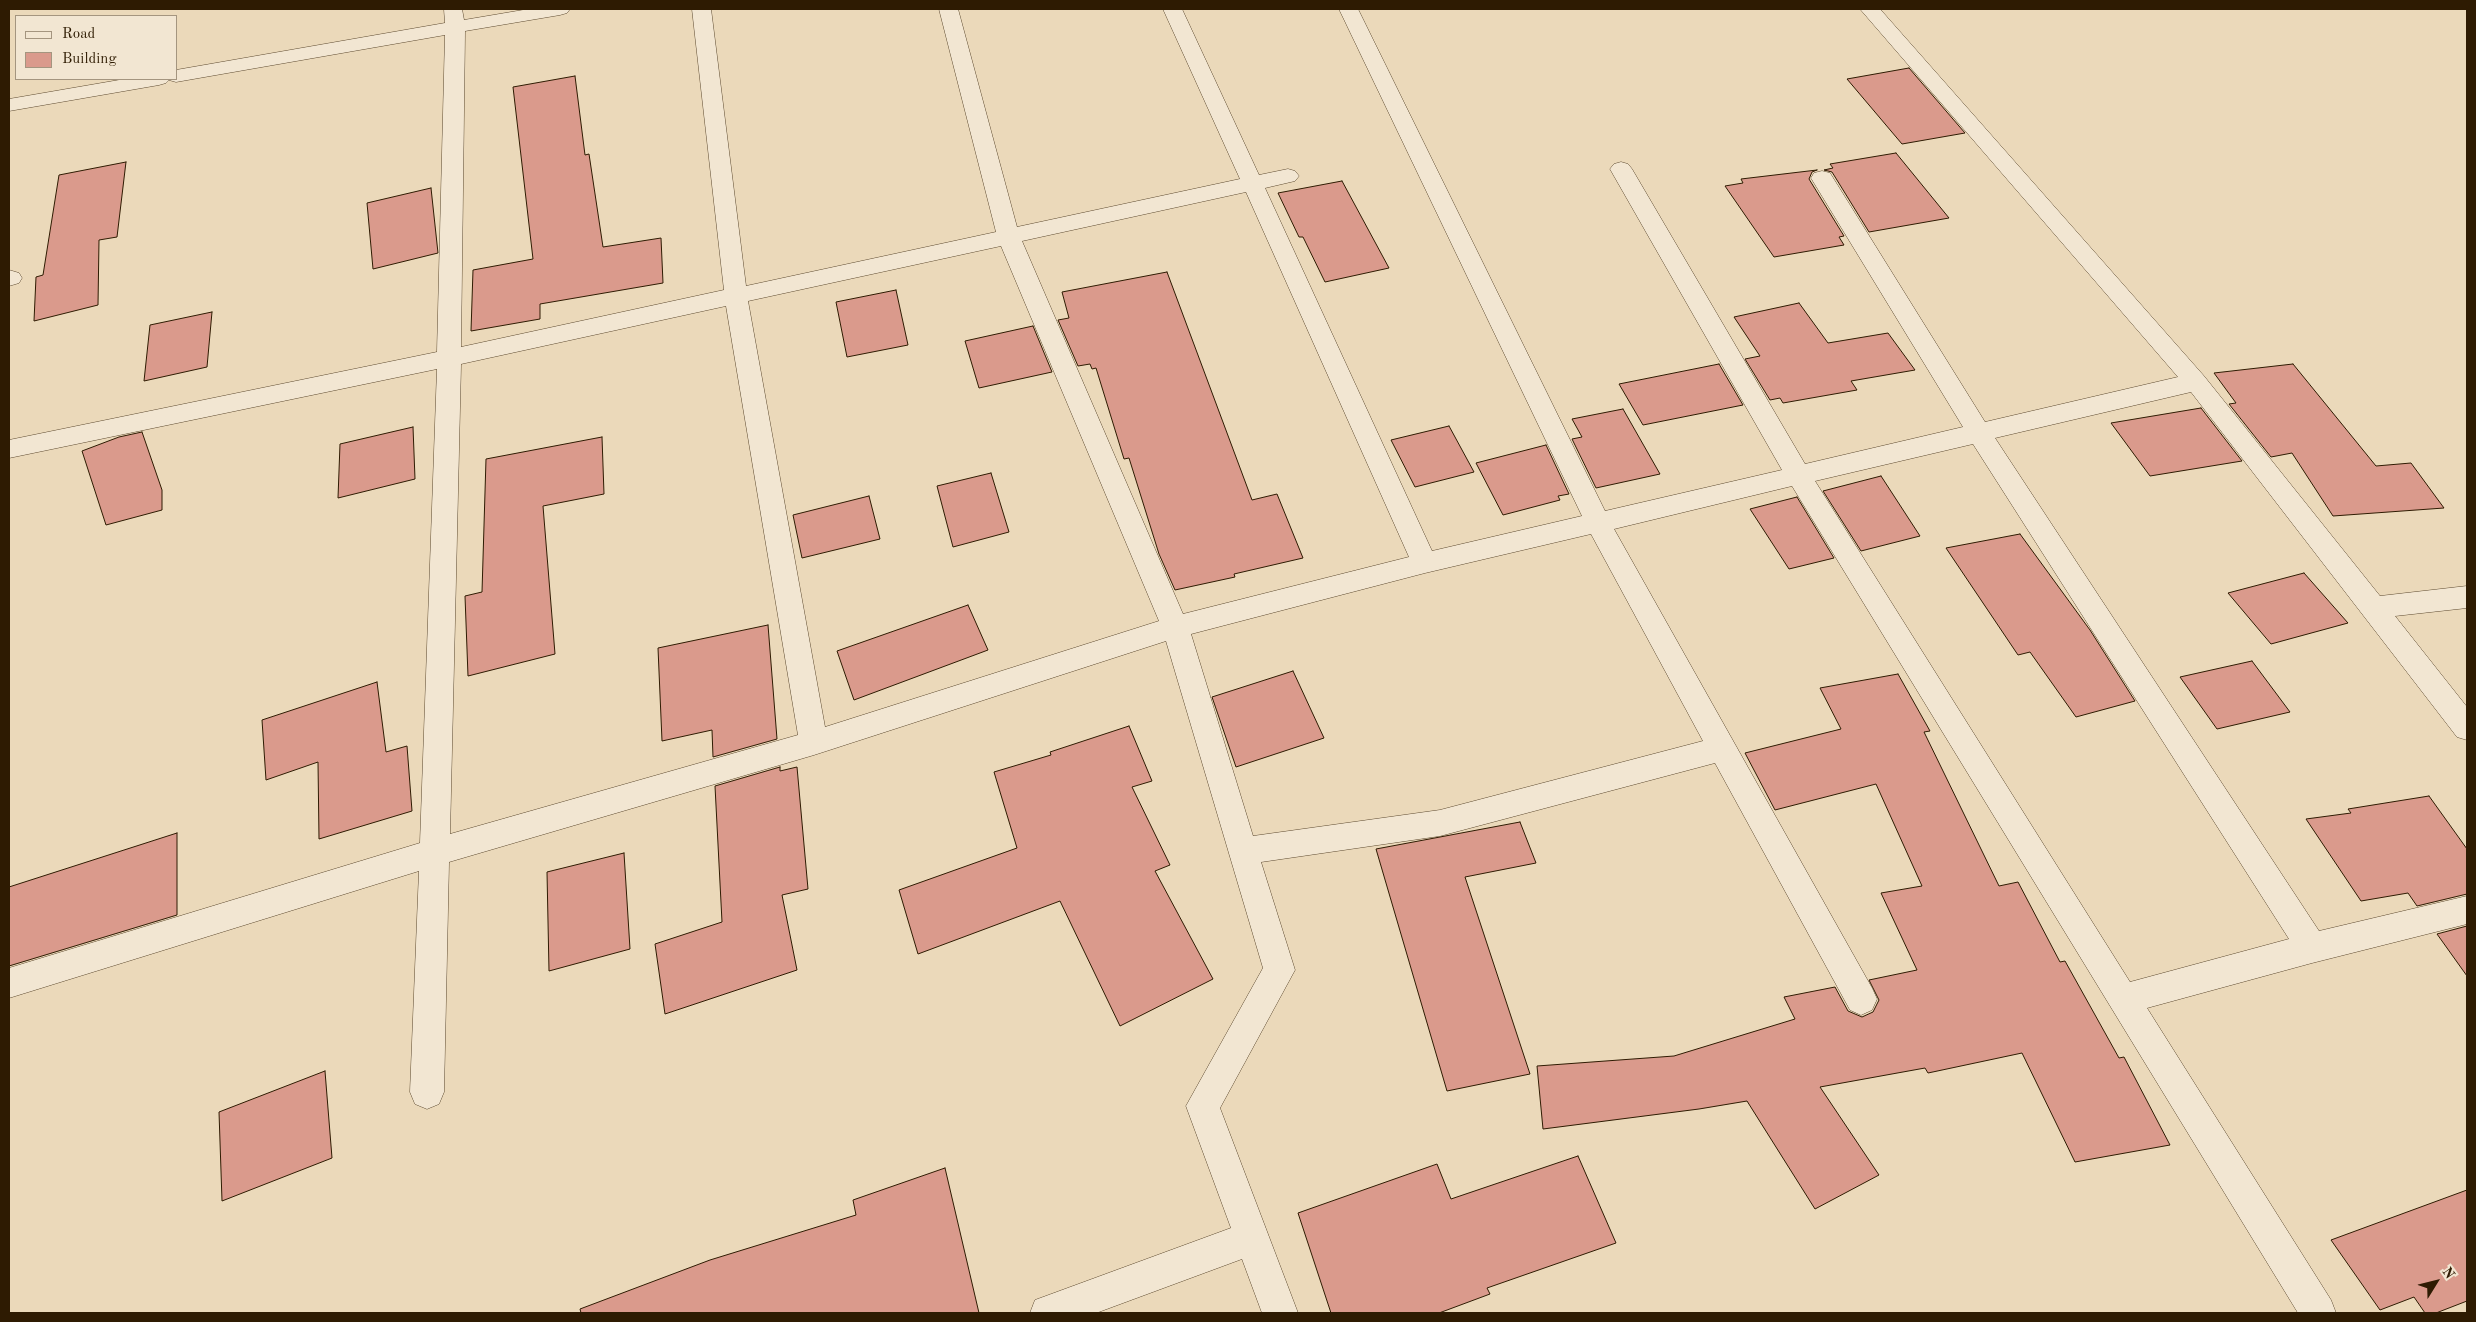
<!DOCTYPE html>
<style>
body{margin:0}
#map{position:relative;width:2476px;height:1322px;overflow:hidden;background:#ebd9ba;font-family:"Old Standard TT",serif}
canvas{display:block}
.frame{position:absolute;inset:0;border:10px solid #2e1b02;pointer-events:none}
.legend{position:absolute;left:15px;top:15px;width:162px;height:65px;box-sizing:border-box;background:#f2e6d2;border:1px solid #a4957f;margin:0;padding:6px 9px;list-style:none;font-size:15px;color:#2e1b02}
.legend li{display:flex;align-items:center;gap:10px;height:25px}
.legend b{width:25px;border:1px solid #a4957f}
.north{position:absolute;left:2411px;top:1257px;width:50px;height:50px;-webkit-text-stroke:4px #f2e6d2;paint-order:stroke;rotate:54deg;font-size:14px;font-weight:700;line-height:20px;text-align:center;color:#2e1b02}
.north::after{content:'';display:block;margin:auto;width:18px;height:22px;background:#2e1b02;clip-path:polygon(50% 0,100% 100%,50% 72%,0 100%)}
</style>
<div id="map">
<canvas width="2476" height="1322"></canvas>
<div class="frame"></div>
<ul class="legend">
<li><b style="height:6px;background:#f2e6d2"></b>Road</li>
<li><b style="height:14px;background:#da9a8c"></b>Building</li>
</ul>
<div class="north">N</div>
</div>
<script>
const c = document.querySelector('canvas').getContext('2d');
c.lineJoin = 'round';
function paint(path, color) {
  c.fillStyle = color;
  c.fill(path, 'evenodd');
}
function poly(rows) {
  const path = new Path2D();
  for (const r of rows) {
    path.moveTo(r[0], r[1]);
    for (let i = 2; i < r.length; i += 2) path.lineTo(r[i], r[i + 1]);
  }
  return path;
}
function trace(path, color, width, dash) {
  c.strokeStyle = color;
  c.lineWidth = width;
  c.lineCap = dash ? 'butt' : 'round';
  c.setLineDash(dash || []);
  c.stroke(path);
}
const building = poly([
 [1909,68,1965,133,1902,144,1847,79,1909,68],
 [575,76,585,155,589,154,603,247,661,238,663,283,540,304,540,319,471,331,473,270,533,259,513,87,575,76],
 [1896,153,1949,218,1869,232,1832,172,1824,170,1833,168,1830,164,1896,153],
 [126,162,117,237,99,240,98,305,34,321,36,277,43,275,59,175,126,162],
 [1817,170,1812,172,1809,179,1844,236,1839,237,1844,245,1774,257,1725,186,1743,183,1741,179,1817,170],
 [1342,181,1389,268,1325,282,1303,237,1299,237,1278,193,1342,181],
 [431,188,438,253,373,269,367,203,431,188],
 [1167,272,1252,500,1277,494,1303,558,1234,574,1235,577,1175,590,1159,554,1129,458,1124,459,1096,368,1092,369,1090,364,1078,366,1058,320,1069,318,1062,292,1167,272],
 [896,290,908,345,847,357,836,302,896,290],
 [1799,303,1828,343,1888,333,1915,370,1851,381,1857,390,1783,403,1780,398,1770,400,1745,359,1760,356,1734,317,1799,303],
 [212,312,207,367,144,381,150,325,212,312],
 [1033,326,1052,372,979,388,965,341,1033,326],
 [1719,364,1743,405,1643,425,1619,384,1719,364],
 [2293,364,2376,466,2411,463,2444,508,2333,516,2292,453,2271,457,2229,404,2236,403,2214,373,2293,364],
 [2201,408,2242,461,2150,476,2111,423,2201,408],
 [1623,409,1660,474,1596,488,1572,439,1582,437,1572,419,1623,409],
 [1449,426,1474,472,1415,487,1391,440,1449,426],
 [413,427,415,479,338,498,340,444,413,427],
 [142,432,162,490,162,510,106,525,82,451,119,437,142,432],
 [602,437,604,494,543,506,555,654,468,676,465,596,482,592,486,459,602,437],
 [1546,445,1569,494,1558,496,1560,500,1503,515,1476,463,1546,445],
 [991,473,1009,532,953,547,937,486,991,473],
 [1881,476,1920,536,1861,551,1823,491,1881,476],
 [869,496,880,539,802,558,793,515,869,496],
 [1797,497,1834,558,1789,569,1750,509,1797,497],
 [2020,534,2090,630,2135,701,2076,717,2030,652,2018,655,1946,548,2020,534],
 [2304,573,2348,623,2271,644,2228,593,2304,573],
 [968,605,988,650,854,700,837,651,968,605],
 [768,625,777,739,713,757,712,730,662,741,658,648,768,625],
 [2252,661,2290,712,2217,729,2180,677,2252,661],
 [1293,671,1324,738,1236,767,1212,697,1293,671],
 [1898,674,1930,731,1924,732,1999,886,2018,882,2060,962,2065,961,2119,1058,2124,1057,2170,1145,2075,1162,2022,1053,1928,1073,1925,1068,1820,1087,1879,1175,1815,1209,1747,1101,1699,1109,1543,1129,1537,1066,1674,1056,1795,1019,1784,997,1835,987,1848,1011,1862,1017,1873,1012,1879,1000,1869,980,1917,970,1881,893,1922,886,1876,784,1775,810,1745,753,1841,729,1820,688,1898,674],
 [377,682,386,752,407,746,412,811,319,839,318,762,266,780,262,720,377,682],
 [1129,726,1152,781,1132,787,1170,865,1155,871,1213,979,1120,1026,1060,901,918,954,899,890,1017,848,994,772,1051,755,1050,752,1129,726],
 [780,767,780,771,797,767,808,889,782,895,797,970,665,1014,655,944,722,922,715,786,780,767],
 [2429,796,2467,849,2467,894,2417,906,2408,893,2361,901,2306,819,2351,813,2348,809,2429,796],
 [1520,822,1536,863,1465,877,1530,1074,1447,1091,1376,849,1520,822],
 [177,833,177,915,9,966,9,887,177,833],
 [624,853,630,949,549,971,547,872,624,853],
 [2467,926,2467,976,2437,934,2467,926],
 [325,1071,332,1158,222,1201,219,1112,325,1071],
 [1578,1156,1616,1243,1487,1288,1490,1294,1439,1313,1331,1313,1298,1213,1437,1164,1451,1199,1578,1156],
 [945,1168,979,1313,581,1313,580,1309,710,1260,856,1215,853,1200,945,1168],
 [2467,1190,2467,1301,2436,1313,2425,1313,2414,1297,2380,1310,2331,1240,2467,1190]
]);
paint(building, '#da9a8c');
trace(building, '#2e1b02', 1);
const street = poly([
 [444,9,462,9,464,20,529,9,570,9,567,13,560,15,465,31,461,347,724,290,692,9,711,9,746,286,996,232,939,9,958,9,1017,227,1240,179,1163,9,1182,9,1259,175,1288,169,1295,171,1299,176,1295,181,1265,188,1432,551,1582,516,1339,9,1358,9,1605,511,1782,470,1610,169,1614,164,1621,162,1628,164,1632,169,1805,464,1963,427,1811,178,1814,173,1822,171,1830,173,1985,422,2178,377,1860,9,1880,9,2204,376,2380,596,2467,586,2467,608,2395,616,2467,707,2467,740,2457,737,2191,392,1995,438,2319,931,2467,896,2467,924,2312,963,2147,1008,2331,1300,2336,1313,2298,1313,1792,486,1614,529,1872,988,1877,999,1872,1010,1861,1015,1850,1010,1715,763,1440,836,1261,862,1295,970,1220,1108,1298,1313,1262,1313,1242,1259,1096,1313,1030,1313,1035,1300,1231,1228,1186,1106,1263,968,1166,641,814,755,449,862,444,1092,439,1104,427,1109,415,1104,410,1092,419,871,9,998,9,968,420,843,437,369,9,458,9,440,437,352,445,35,176,82,169,80,166,83,159,85,9,111,9,99,125,79,176,79,176,70,445,23,444,9],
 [1246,192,1409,557,1183,614,1022,241,1246,192],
 [1001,246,1159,621,825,727,748,301,1001,246],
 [726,306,798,735,450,834,461,364,726,306],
 [1973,444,2289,939,2130,982,1815,481,1973,444],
 [1591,534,1703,741,1440,810,1253,836,1191,634,1425,573,1591,534],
 [9,270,19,273,22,278,19,283,9,286,9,270]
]);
trace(street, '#5d4a30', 1);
paint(street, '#f2e6d2');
</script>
